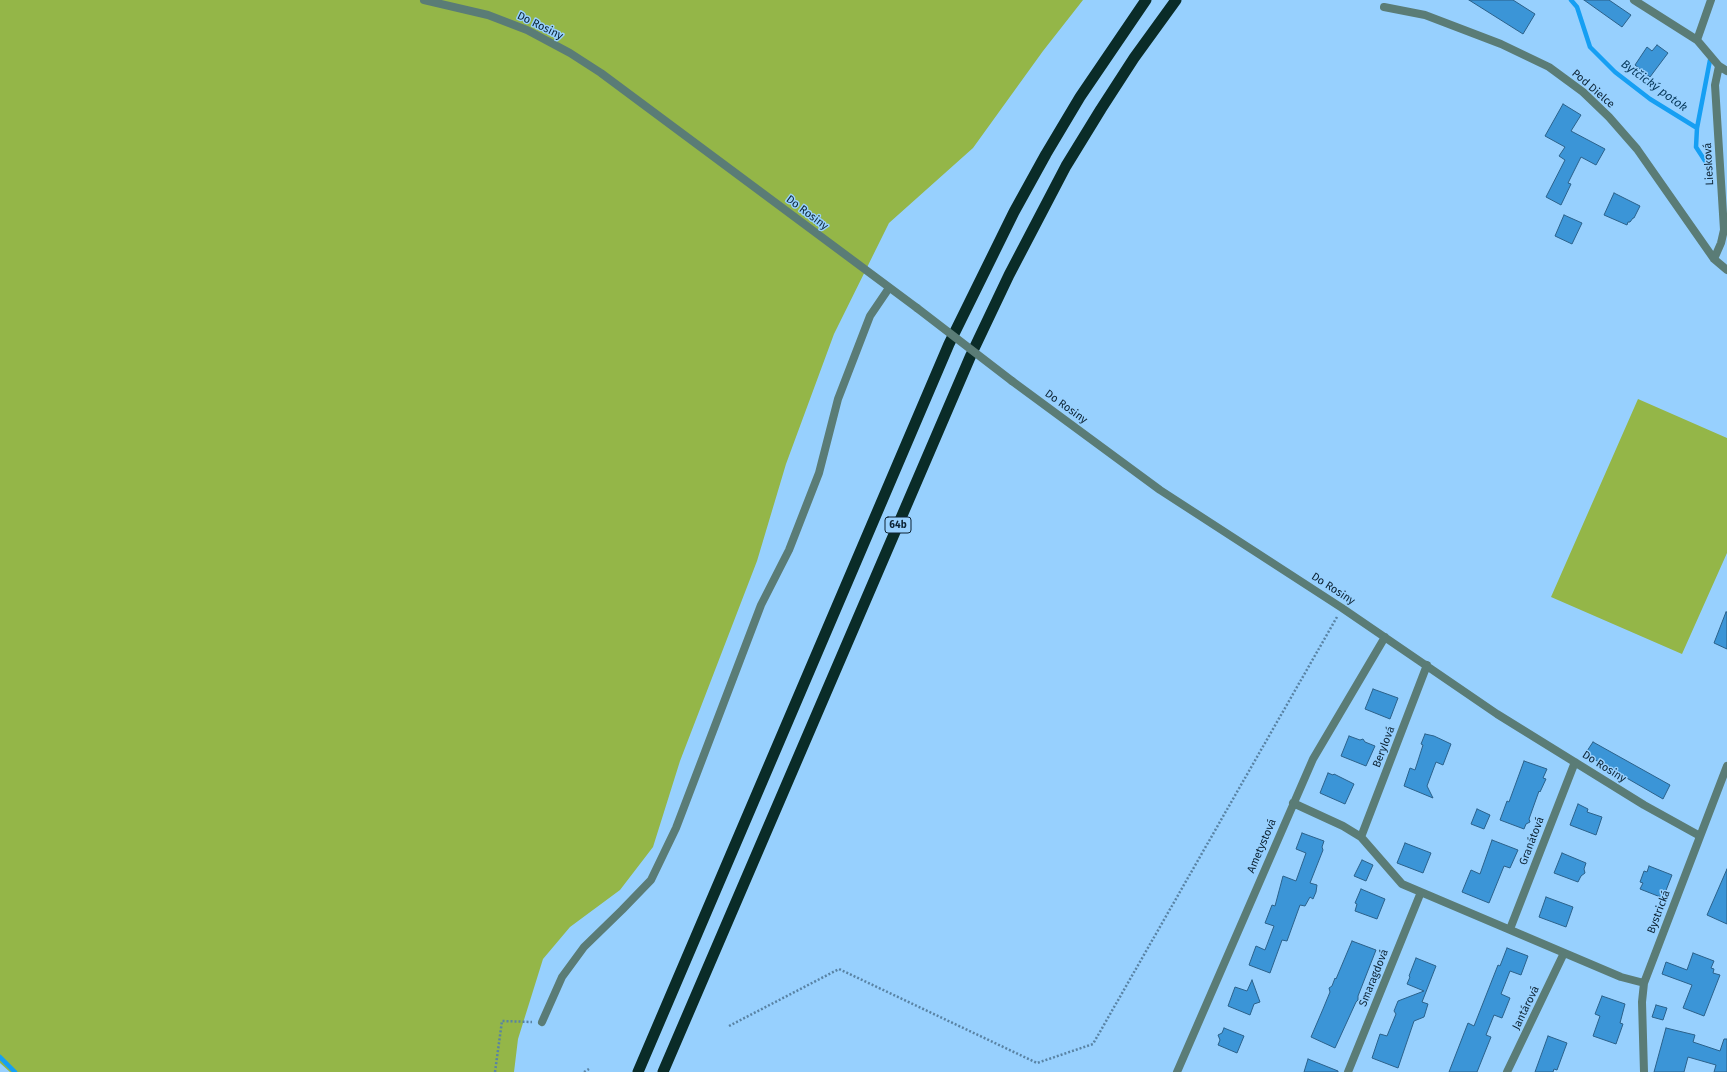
<!DOCTYPE html>
<meta charset="utf-8">
<style>
body{margin:0}
canvas{display:block;background:#97d0fe}
</style>
<canvas width="1727" height="1072"></canvas>
<script>
const c = document.querySelector('canvas').getContext('2d');
c.lineJoin = 'round';
function paint(path, color) {
  c.fillStyle = color;
  c.fill(path, 'evenodd');
}
function poly(rows) {
  const path = new Path2D();
  for (const r of rows) {
    path.moveTo(r[0], r[1]);
    for (let i = 2; i < r.length; i += 2) path.lineTo(r[i], r[i + 1]);
  }
  return path;
}
function trace(path, color, width, dash) {
  c.strokeStyle = color;
  c.lineWidth = width;
  c.lineCap = dash ? 'butt' : 'round';
  c.setLineDash(dash || []);
  c.stroke(path);
}
function drawText(font, color, halo, rows, align = 'center') {
  c.font = font + ' "Fira Sans",sans-serif';
  c.lineWidth = 3;
  c.setLineDash([]);
  c.textBaseline = 'middle';
  c.strokeStyle = halo;
  c.fillStyle = color;
  for (const [text, x, y, turn = 0] of rows) {
    c.save();
    c.translate(x, y);
    c.rotate((+turn || 0) * Math.PI / 180);
    c.textAlign = isNaN(turn) ? turn : align;
    if (halo) c.strokeText(text, 0, 0);
    c.fillText(text, 0, 0);
    c.restore();
  }
}
paint(poly([
 [0,0,1083,0,1043,51,973,148,889,223,834,334,786,464,757,561,680,761,653,847,620,890,570,927,543,959,518,1039,514,1072,10,1072,0,1063],
 [1638,399,1727,438,1727,553,1682,654,1551,597]
]), '#94b648');
trace(poly([
 [1571,0,1577,7,1590,47,1615,72,1650,99,1697,128,1696,147,1709,167],
 [1697,128,1710,60],
 [0,1057,15,1072]
]), '#169ff3', 4.5);
const building = poly([
 [1469,0,1513,0,1535,14,1523,34,1469,0],
 [1584,0,1609,0,1631,15,1622,27,1584,0],
 [1657,45,1668,53,1650,77,1635,65,1647,47,1652,51,1657,45],
 [1563,104,1581,115,1571,131,1605,149,1596,165,1581,157,1568,183,1571,184,1561,205,1546,197,1565,160,1559,156,1565,147,1545,136,1563,104],
 [1614,193,1640,206,1634,218,1633,218,1630,222,1628,222,1627,225,1604,215,1614,193],
 [1564,215,1582,223,1572,244,1555,236,1564,215],
 [1726,612,1727,612,1727,649,1714,643,1726,612],
 [1373,689,1398,698,1390,719,1365,709,1373,689],
 [1425,734,1434,736,1451,744,1443,765,1436,762,1427,786,1433,798,1404,786,1410,768,1415,770,1423,745,1421,744,1425,734],
 [1349,736,1360,740,1363,739,1365,742,1375,746,1366,766,1341,756,1349,736],
 [1593,742,1670,785,1663,799,1585,754,1593,742],
 [1524,761,1547,769,1543,778,1546,779,1540,792,1539,791,1529,819,1530,822,1526,824,1524,829,1500,820,1507,801,1509,802,1524,761],
 [1328,773,1333,775,1334,774,1354,784,1345,804,1320,793,1328,773],
 [1578,804,1588,809,1587,812,1602,817,1596,835,1570,825,1578,804],
 [1477,809,1490,815,1484,829,1471,824,1477,809],
 [1302,833,1324,841,1322,847,1323,850,1310,883,1317,885,1316,892,1313,899,1310,897,1305,906,1300,905,1287,941,1282,940,1270,973,1249,965,1256,946,1265,950,1274,926,1265,923,1272,905,1275,906,1283,876,1296,881,1306,853,1296,849,1302,833],
 [1492,840,1518,850,1510,868,1504,866,1489,903,1462,892,1471,870,1480,874,1492,840],
 [1405,843,1431,853,1423,873,1397,863,1405,843],
 [1562,853,1586,863,1584,869,1585,873,1581,876,1578,882,1554,873,1562,853],
 [1362,860,1373,865,1366,881,1354,876,1362,860],
 [1649,866,1672,875,1663,898,1640,889,1643,883,1640,882,1644,871,1647,872,1649,866],
 [1727,869,1727,924,1707,915,1727,869],
 [1361,889,1385,899,1377,919,1355,911,1357,904,1355,903,1361,889],
 [1546,897,1573,907,1566,927,1539,917,1546,897],
 [1352,941,1376,950,1358,996,1358,1000,1356,1002,1335,1048,1311,1037,1323,1009,1330,992,1329,988,1332,986,1335,978,1336,979,1352,941],
 [1507,948,1528,956,1521,975,1510,971,1501,994,1510,998,1502,1018,1494,1015,1486,1035,1491,1037,1477,1072,1449,1072,1468,1023,1474,1026,1498,965,1500,966,1507,948],
 [1693,953,1714,961,1711,968,1714,969,1713,973,1720,975,1704,1016,1683,1008,1692,985,1662,974,1666,962,1687,970,1693,953],
 [1416,958,1436,966,1422,1002,1428,1004,1424,1017,1414,1021,1398,1068,1372,1058,1380,1034,1387,1036,1396,1014,1394,1011,1398,1001,1424,991,1407,984,1410,977,1409,976,1416,958],
 [1252,980,1260,1002,1254,1004,1250,1015,1228,1006,1235,987,1247,991,1252,980],
 [1602,996,1625,1004,1620,1023,1623,1024,1616,1044,1593,1036,1600,1016,1595,1014,1602,996],
 [1656,1005,1667,1008,1663,1020,1652,1017,1656,1005],
 [1224,1028,1244,1036,1237,1053,1218,1045,1220,1040,1218,1035,1222,1033,1224,1028],
 [1666,1028,1695,1035,1693,1042,1720,1051,1724,1039,1727,1039,1727,1072,1714,1072,1716,1065,1688,1057,1684,1072,1654,1072,1666,1028],
 [1548,1036,1567,1043,1557,1070,1554,1069,1553,1072,1535,1072,1548,1036],
 [1308,1059,1338,1071,1338,1072,1304,1072,1308,1059]
]);
paint(building, '#3b95d7');
trace(building, '#2b618a', 1);
trace(poly([
 [729,1026,839,969,1037,1063,1093,1044,1337,617],
 [495,1072,502,1021,532,1022],
 [584,1072,589,1069]
]), '#5983a4', 2.5, [2, 2]);
trace(poly([
 [542,1022,562,977,584,947,622,910,651,880,676,828,761,605,789,550,819,473,838,399,870,316,889,288]
]), '#5a7c76', 8);
trace(poly([
 [424,0,488,15,527,30,570,53,601,73,917,308],
 [1634,0,1697,40,1719,66,1727,71],
 [1384,7,1425,15,1501,44,1549,67,1583,92,1609,117,1637,149,1714,259,1727,270],
 [1697,40,1711,0],
 [1714,259,1721,243,1724,230,1715,85,1719,66],
 [1012,381,1160,490,1342,608,1497,714,1644,805,1700,836],
 [1293,803,1343,826,1361,837,1402,884,1621,977,1644,983],
 [1361,837,1427,665],
 [1510,929,1575,762],
 [1177,1072,1313,759,1385,637],
 [1348,1072,1421,892],
 [1507,1072,1564,953],
 [1644,1072,1642,1002,1644,983,1727,766]
]), '#5a7c76', 8);
trace(poly([
 [638,1072,949,344,1014,212,1046,154,1080,97,1146,0],
 [663,1072,971,355,1009,275,1066,166,1101,109,1134,58,1176,0]
]), '#0a2c28', 11);
trace(poly([
 [917,308,1012,381]
]), '#5a7c76', 8);
for (const [x, y, w] of [
 [898,525,26]
]) {
  const box = new Path2D();
  box.roundRect(x - w / 2, y - 8, w, 16, 3);
  c.fillStyle = '#97d0fe';
  c.fill(box);
  trace(box, '#0c2334', 1);
}
drawText('bold 10px', '#0c2334', null, [
 ["64b",898,525]
]);
drawText('11px', '#0c2334', '#97d0fe', [
 ["Do Rosiny",540,26,26],
 ["Pod Dielce",1593,89,41],
 ["Liesková",1709,164,-93],
 ["Do Rosiny",807,213,37],
 ["Do Rosiny",1066,407,36],
 ["Do Rosiny",1333,589,33],
 ["Berylová",1384,747,-69],
 ["Do Rosiny",1604,767,32],
 ["Granátová",1532,841,-69],
 ["Ametystová",1262,846,-67],
 ["Bystrická",1659,912,-69],
 ["Smaragdová",1374,978,-68],
 ["Jantárová",1526,1008,-64]
]);
drawText('italic 12px', '#07395b', '#97d0fe', [
 ["Bytčický potok",1654,86,36]
]);
</script>
